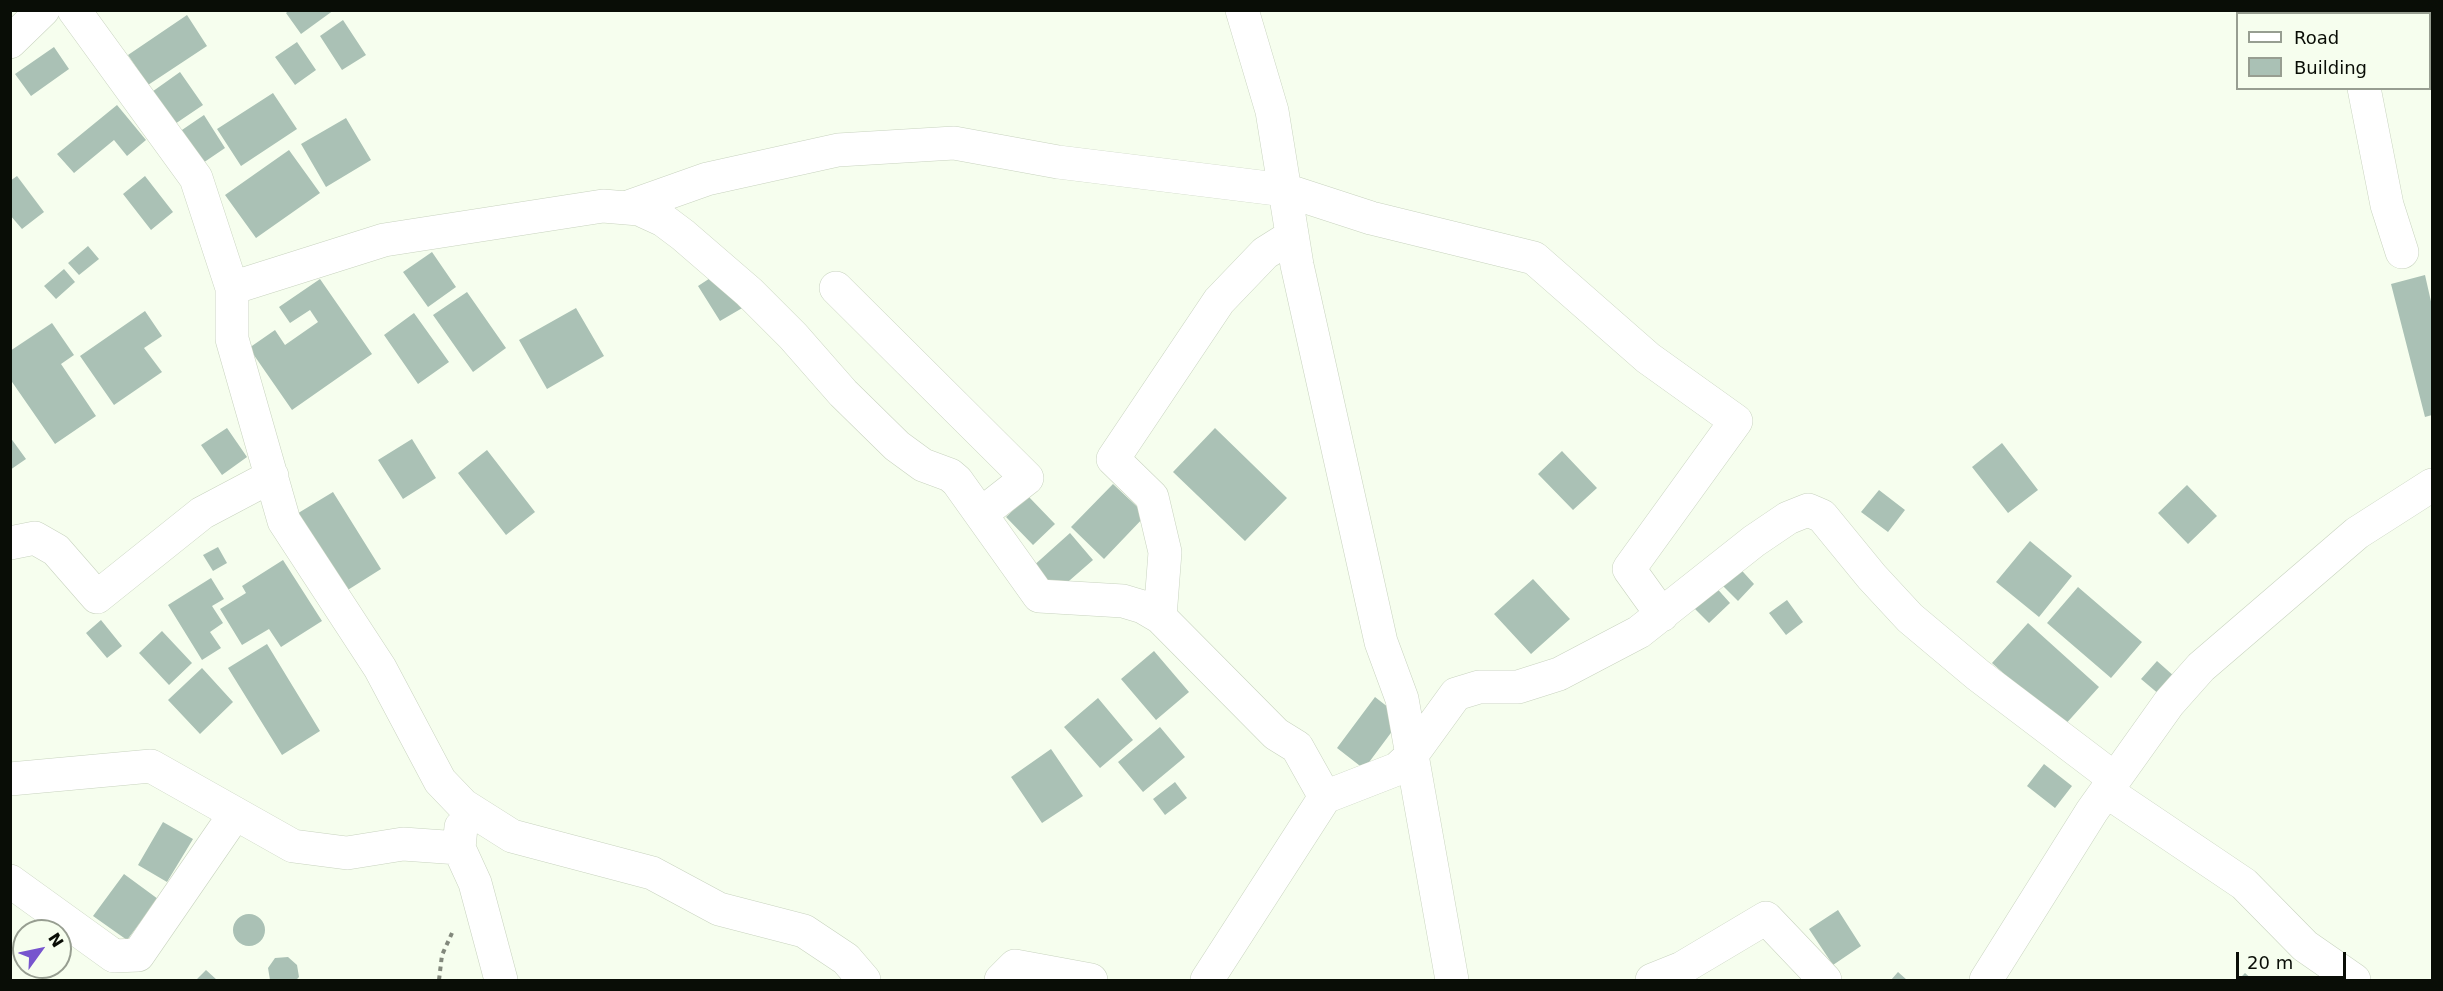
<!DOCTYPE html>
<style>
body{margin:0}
#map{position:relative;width:2443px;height:991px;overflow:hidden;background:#f6feee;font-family:"DejaVu Sans",sans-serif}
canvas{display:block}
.frame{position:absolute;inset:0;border:12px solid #090d06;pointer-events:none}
.legend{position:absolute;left:2236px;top:12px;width:195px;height:78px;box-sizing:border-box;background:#f6feee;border:2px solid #979e91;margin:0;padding:8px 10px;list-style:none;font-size:18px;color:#090d06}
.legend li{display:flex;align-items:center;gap:12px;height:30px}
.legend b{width:30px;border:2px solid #979e91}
.north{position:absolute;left:12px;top:919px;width:60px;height:60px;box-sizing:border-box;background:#f6feee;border:2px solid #979e91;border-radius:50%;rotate:57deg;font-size:16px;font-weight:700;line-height:24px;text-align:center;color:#090d06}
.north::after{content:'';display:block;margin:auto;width:21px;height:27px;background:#7755ce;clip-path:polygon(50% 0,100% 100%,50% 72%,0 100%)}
.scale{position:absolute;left:2236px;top:952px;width:110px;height:27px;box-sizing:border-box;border:3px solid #090d06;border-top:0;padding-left:8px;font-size:18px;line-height:21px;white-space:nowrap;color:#090d06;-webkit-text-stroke:4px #f6feee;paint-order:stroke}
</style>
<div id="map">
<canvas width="2443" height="991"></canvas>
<div class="frame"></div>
<ul class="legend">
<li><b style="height:8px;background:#fff"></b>Road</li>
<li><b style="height:16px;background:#aac1b5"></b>Building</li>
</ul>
<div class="north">N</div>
<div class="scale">20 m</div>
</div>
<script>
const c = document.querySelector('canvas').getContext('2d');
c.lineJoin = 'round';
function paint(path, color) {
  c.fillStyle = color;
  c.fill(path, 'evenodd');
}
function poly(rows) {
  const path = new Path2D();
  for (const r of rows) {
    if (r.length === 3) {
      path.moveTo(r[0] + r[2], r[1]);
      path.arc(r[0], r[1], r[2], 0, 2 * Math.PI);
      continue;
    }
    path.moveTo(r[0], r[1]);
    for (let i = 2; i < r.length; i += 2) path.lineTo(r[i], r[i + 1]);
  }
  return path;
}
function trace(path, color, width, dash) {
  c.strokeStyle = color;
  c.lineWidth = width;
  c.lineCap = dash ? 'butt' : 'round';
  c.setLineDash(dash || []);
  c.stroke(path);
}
paint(poly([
 [289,10,334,10,301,34,286,13],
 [187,15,207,46,148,85,128,55],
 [343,20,366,55,342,70,320,36],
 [297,42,316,70,295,85,275,57],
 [54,47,69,69,31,96,15,74],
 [180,72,203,105,172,126,149,94],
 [273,93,297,129,241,166,217,129],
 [117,105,146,140,127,156,114,140,74,173,57,154],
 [204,115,225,148,200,165,179,132],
 [346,118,371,160,326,187,301,144],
 [289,150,320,193,256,238,225,195],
 [17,176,44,212,22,229,10,215,10,181],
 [145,176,173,212,151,230,123,194],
 [88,246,99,259,79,275,68,263],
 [432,252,456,287,428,307,403,272],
 [64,269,75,282,56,299,44,286],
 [721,271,744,307,720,321,698,286],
 [2425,275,2432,306,2432,415,2425,417,2391,284],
 [320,279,372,354,292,410,249,348,275,330,285,345,318,322,310,310,290,323,279,307],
 [467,292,506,348,473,372,433,315],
 [576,308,604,356,547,389,519,340],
 [145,311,162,336,144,348,162,372,114,405,80,356],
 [414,313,449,362,418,384,384,335],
 [52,323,74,355,61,364,96,416,55,444,10,379,10,351],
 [227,428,247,457,222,475,201,445],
 [1215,428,1287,498,1245,541,1173,472],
 [10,437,26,459,10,470],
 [412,439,436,478,403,499,378,460],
 [2002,443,2038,490,2008,513,1972,467],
 [487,450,535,512,506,535,458,473],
 [1562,451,1597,488,1573,510,1538,474],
 [1113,484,1146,515,1104,559,1071,527],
 [2187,485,2217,516,2188,544,2158,513],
 [1879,490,1905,510,1888,532,1861,512],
 [333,492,381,569,343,593,295,515],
 [1028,496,1055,524,1033,545,1006,517],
 [1070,533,1093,560,1054,594,1031,568],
 [2030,541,2072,576,2039,617,1996,582],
 [218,547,227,563,213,571,203,555],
 [283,560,322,621,281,647,269,629,242,645,220,609,246,593,242,586],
 [1735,563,1754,584,1738,601,1717,580],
 [211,578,224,599,212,606,223,623,210,632,221,648,202,660,168,605],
 [1533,579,1570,619,1531,654,1494,614],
 [1713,584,1730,603,1709,623,1691,605],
 [2078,587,2142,642,2111,678,2047,623],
 [1787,600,1803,622,1786,635,1769,613],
 [101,620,122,646,107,658,86,633],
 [2028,623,2099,687,2063,727,1992,663],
 [162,631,192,663,169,685,139,653],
 [267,644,320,731,282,755,228,668],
 [1154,651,1189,692,1156,720,1121,679],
 [2157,661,2175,677,2160,695,2141,679],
 [202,668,233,702,200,734,168,700],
 [1375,697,1402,718,1364,769,1337,748],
 [1098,698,1133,740,1100,768,1064,727],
 [1160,727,1185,757,1143,792,1118,762],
 [1051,749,1083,796,1042,823,1011,777],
 [2044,764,2072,786,2055,808,2027,786],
 [1175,782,1187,798,1165,815,1153,799],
 [163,822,193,839,167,882,138,865],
 [124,874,158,899,127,940,93,916],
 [1838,910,1861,946,1833,965,1809,929],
 [249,930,16],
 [288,957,297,965,299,977,296,980,270,980,268,968,275,958],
 [206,970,217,980,196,980],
 [1898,972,1907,980,1891,980],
 [2245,973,2253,980,2238,980]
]), '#aac1b5');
const minor = poly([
 [74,10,196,178,232,288,232,339,284,521,380,668,440,781,463,805,512,836,652,873,719,909,804,931,846,959,864,980],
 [1242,10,1272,111,1297,265,1381,642,1402,699,1452,980],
 [2363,10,2363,14],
 [10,42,43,10],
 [2364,88,2387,205,2402,252],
 [628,207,707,179,838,150,954,143,1058,162,1285,190,1371,218,1534,258,1648,358,1736,421,1629,569,1662,615],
 [232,288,384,240,603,206,639,209,663,220,683,235,749,292,793,336,843,393,897,446,923,465,950,475,957,481,1039,596,1123,601,1143,607,1160,617,1276,734,1297,747,1325,797,1397,769,1411,756,1456,694,1479,687,1518,687,1559,674,1639,632,1754,541,1788,518,1808,510,1822,516,1872,577,1910,618,1978,675,2115,779],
 [836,288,1027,478,981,514],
 [10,543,35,538,56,550,97,597,202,513,272,476],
 [1160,617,1165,552,1152,497,1113,459,1219,301,1265,253,1292,236],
 [10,779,151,766,293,846,347,853,403,844,459,848],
 [2106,791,2244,884,2305,946,2354,980],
 [461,827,459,848,475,883,501,980],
 [10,881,114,956,138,955,235,814],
 [1001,980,1015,966,1091,980],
 [1207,980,1325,797],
 [1652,980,1682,968,1766,918,1825,980],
 [1986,980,2092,811,2169,703,2201,667,2357,533,2432,485]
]);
trace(minor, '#c8d3bf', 34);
trace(poly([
 [439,980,442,955,452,933]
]), '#82887c', 4, [4.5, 4.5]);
trace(minor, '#fff', 33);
</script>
